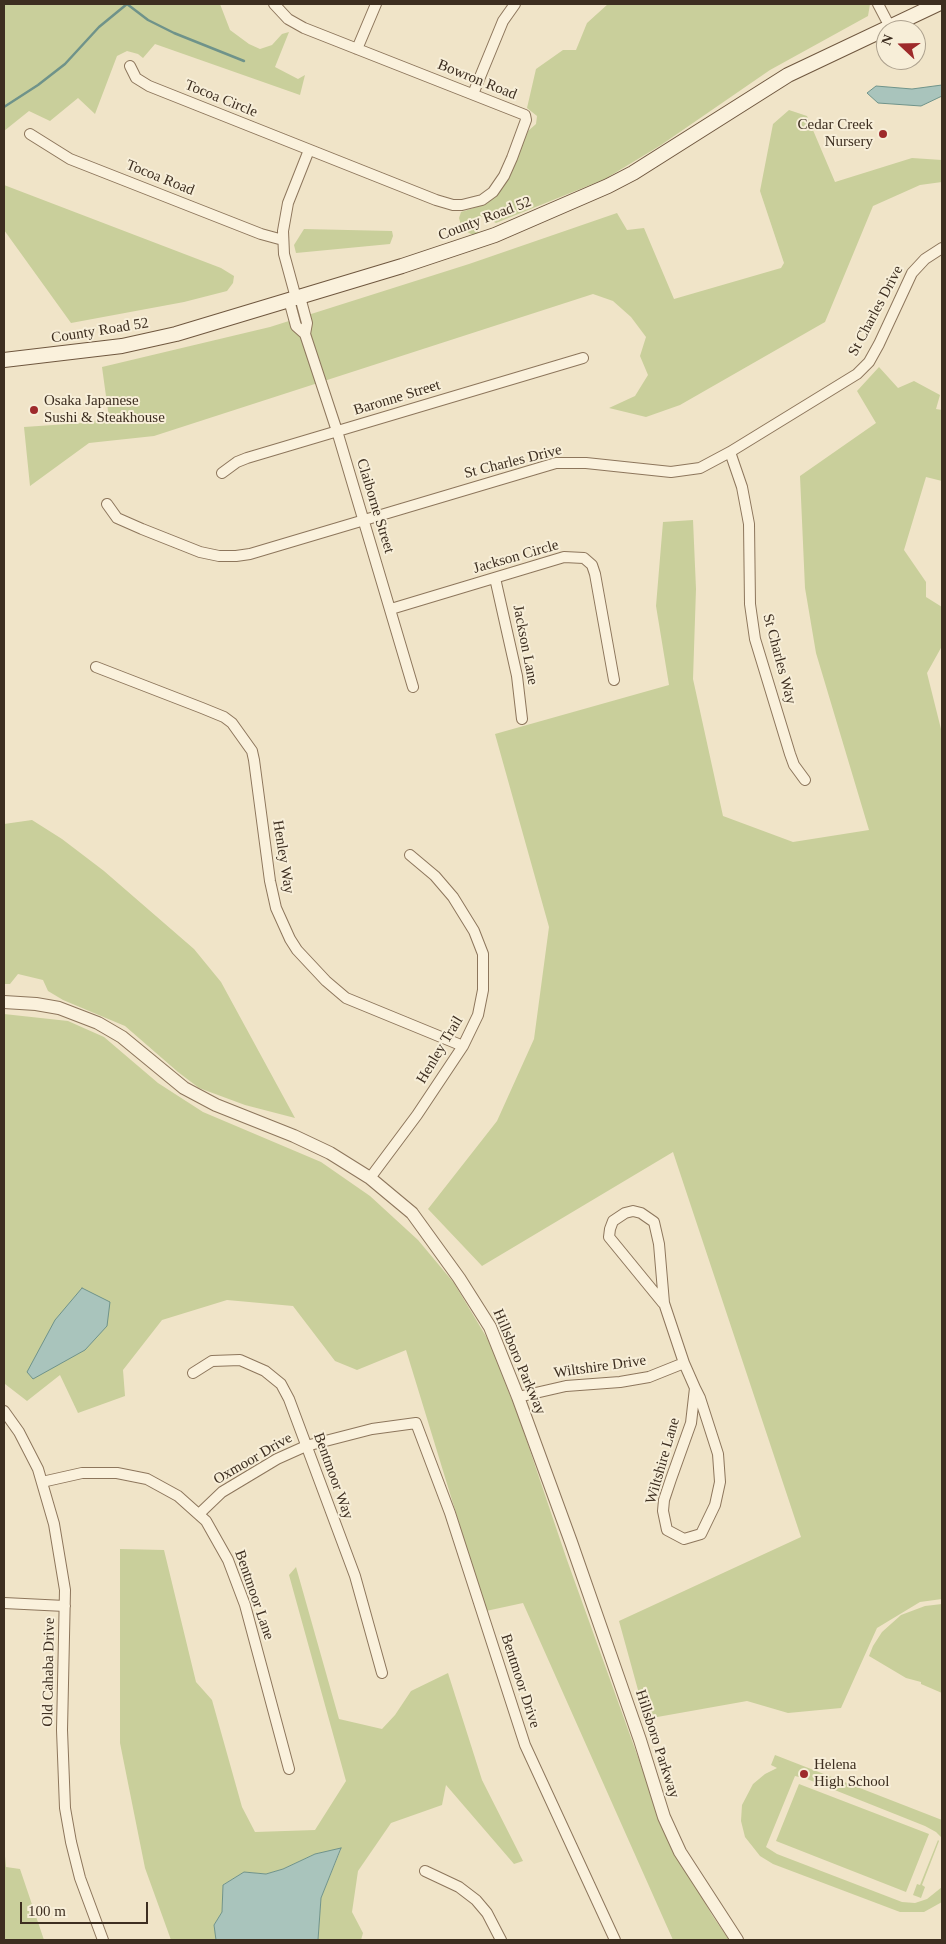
<!DOCTYPE html>
<style>
body{margin:0}
#map{position:relative;width:946px;height:1944px;overflow:hidden;background:#f0e4c8;font-family:Georgia,serif}
canvas{display:block}
.frame{position:absolute;inset:0;border:5px solid #3d2e20;pointer-events:none}
.north{position:absolute;left:876px;top:20px;width:50px;height:50px;box-sizing:border-box;background:#f7eed8;border:1px solid #ada18e;border-radius:50%;rotate:291deg;font-size:14px;font-weight:700;line-height:20px;text-align:center;color:#3d2e20}
.north::after{content:'';display:block;margin:auto;width:18px;height:22px;background:#9e2a2b;clip-path:polygon(50% 0,100% 100%,50% 72%,0 100%)}
.scale{position:absolute;left:20px;top:1902px;width:128px;height:22px;box-sizing:border-box;border:2px solid #3d2e20;border-top:0;padding-left:6px;font-size:15px;line-height:18px;white-space:nowrap;color:#3d2e20;-webkit-text-stroke:4px #f7eed8;paint-order:stroke}
</style>
<div id="map">
<canvas width="946" height="1944"></canvas>
<div class="frame"></div>
<div class="north">N</div>
<div class="scale">100 m</div>
</div>
<script>
const c = document.querySelector('canvas').getContext('2d');
c.lineJoin = 'round';
function paint(path, color) {
  c.fillStyle = color;
  c.fill(path, 'evenodd');
}
function poly(rows) {
  const path = new Path2D();
  for (const r of rows) {
    path.moveTo(r[0], r[1]);
    for (let i = 2; i < r.length; i += 2) path.lineTo(r[i], r[i + 1]);
  }
  return path;
}
function trace(path, color, width, dash) {
  c.strokeStyle = color;
  c.lineWidth = width;
  c.lineCap = dash ? 'butt' : 'round';
  c.setLineDash(dash || []);
  c.stroke(path);
}
function drawText(font, color, halo, rows, align = 'center') {
  c.font = font + ' Georgia,serif';
  c.lineWidth = 4;
  c.setLineDash([]);
  c.textBaseline = 'middle';
  c.strokeStyle = halo;
  c.fillStyle = color;
  for (const [text, x, y, turn = 0] of rows) {
    c.save();
    c.translate(x, y);
    c.rotate((+turn || 0) * Math.PI / 180);
    c.textAlign = isNaN(turn) ? turn : align;
    if (halo) c.strokeText(text, 0, 0);
    c.fillText(text, 0, 0);
    c.restore();
  }
}
paint(poly([
 [4,4,220,4,230,30,249,44,260,49,272,45,282,34,289,32,275,67,298,79,305,75,300,95,155,44,143,58,138,54,127,51,117,56,95,114,78,98,50,121,29,111,4,131],
 [608,4,870,4,868,16,770,70,661,145,605,179,496,223,485,217,478,216,478,234,471,234,462,229,459,218,461,212,480,206,491,198,509,178,528,131,536,124,537,116,527,108,536,69,563,50,576,50,587,23],
 [789,110,807,116,835,182,912,158,942,160,942,182,920,185,873,206,825,322,680,405,646,417,609,408,635,396,648,375,640,356,646,337,631,317,613,301,593,294,154,436,89,443,30,486,24,427,83,423,109,418,102,367,270,327,469,264,617,213,627,230,644,228,674,299,781,268,784,263,760,191,773,124],
 [4,185,221,268,234,276,233,283,227,291,184,302,71,323,4,230],
 [304,229,392,231,393,236,390,244,296,253,294,245],
 [879,367,898,388,914,381,940,395,936,409,942,410,942,481,926,477,904,550,926,582,926,597,942,607,942,646,927,673,942,733,942,1599,920,1602,877,1628,841,1708,788,1713,747,1701,646,1719,619,1621,801,1537,673,1152,482,1266,428,1209,497,1121,534,1039,549,927,495,734,669,685,656,606,663,522,693,520,696,589,693,679,723,816,793,842,869,830,816,653,805,588,800,476,876,423,857,391],
 [32,820,62,839,104,871,194,949,221,982,295,1118,245,1105,199,1088,178,1072,125,1026,63,1000,48,991,43,980,18,974,10,984,4,984,4,824],
 [4,1014,68,1021,104,1037,158,1083,203,1112,321,1162,370,1196,418,1240,454,1283,490,1343,520,1421,567,1560,666,1835,712,1915,729,1940,673,1940,523,1603,486,1611,406,1350,357,1370,335,1361,293,1306,227,1300,162,1320,123,1370,125,1396,78,1413,60,1375,27,1401,5,1384,4,1380],
 [120,1549,164,1550,196,1682,212,1700,242,1807,255,1832,315,1830,346,1781,289,1575,296,1567,339,1719,382,1729,395,1715,411,1691,448,1673,482,1780,523,1861,514,1864,446,1785,442,1805,391,1823,358,1871,352,1912,363,1933,361,1940,318,1940,321,1898,341,1849,315,1854,283,1869,266,1874,244,1872,223,1885,222,1912,214,1925,216,1940,171,1940,145,1868,120,1743],
 [942,1604,942,1693,921,1684,921,1682,906,1678,869,1656,873,1646,882,1632,901,1615,925,1606],
 [775,1755,942,1820,942,1838,936,1832,925,1826,807,1779,795,1776,766,1847,777,1854,902,1902,915,1903,927,1899,942,1887,942,1902,924,1912,900,1912,773,1864,760,1856,745,1837,741,1821,742,1805,753,1784,765,1774,777,1768,771,1765],
 [799,1784,929,1834,906,1892,776,1841],
 [938,1840,939,1841,922,1885,925,1887,921,1898,913,1895,917,1884,920,1885],
 [4,1845,6,1867,20,1869,44,1940,4,1940]
]), '#c9cf9b');
const water = poly([
 [942,85,942,96,921,106,878,103,867,93,876,86,912,89,942,85],
 [82,1288,110,1302,107,1326,85,1350,33,1379,27,1372,55,1320,82,1288],
 [341,1848,321,1898,318,1940,216,1940,214,1925,222,1912,223,1885,244,1872,266,1874,283,1869,315,1854,341,1848]
]);
paint(water, '#a9c4bc');
trace(water, '#6f938a', 1);
trace(poly([
 [127,4,148,20,174,33,244,61],
 [4,107,38,85,65,64,99,27,127,4]
]), '#6f938a', 2.5);
const minor = poly([
 [878,4,890,27],
 [357,49,376,4],
 [130,66,136,78,149,86,436,200,453,205,462,205,482,200,493,192,504,176,512,158,526,120,525,115,304,28,288,19,274,4],
 [473,94,503,21,515,4],
 [30,134,70,159,261,234,283,240],
 [300,297,307,323,305,334],
 [296,298,284,254,283,231,288,203,309,150],
 [289,300,296,326,305,334,337,431,413,687],
 [730,452,742,487,749,524,750,604,755,639,790,754,794,765,805,780],
 [222,473,237,462,247,458,583,358],
 [107,504,117,518,142,529,200,552,219,556,236,556,250,554,556,463,586,463,671,472,700,468,730,452,857,374,869,362,879,344,912,273,925,259,942,248],
 [495,578,517,676,522,719],
 [391,609,564,557,584,558,592,565,595,574,614,680],
 [96,667,202,708,224,717,232,723,252,751,254,760,270,881,276,908,290,939,297,950,326,981,346,998,463,1046],
 [370,1178,417,1115,463,1046,478,1015,483,990,483,954,474,931,453,897,435,876,410,855],
 [663,1303,609,1237,610,1229,613,1221,625,1213,633,1211,641,1213,654,1222,659,1244,664,1303,684,1363,695,1388,691,1423,671,1479,664,1500,663,1511,667,1530,684,1539,701,1534,715,1505,720,1482,718,1454,700,1398,695,1388],
 [193,1373,212,1361,240,1360,265,1371,281,1384,289,1399,355,1576,382,1673],
 [518,1397,566,1386,620,1382,649,1377,684,1363],
 [4,1411,19,1432,38,1469,54,1524,65,1590,62,1730,65,1808,71,1842,80,1878,103,1940],
 [42,1482,82,1473,117,1473,147,1479,178,1496,206,1521,228,1560,245,1605,289,1769],
 [199,1514,222,1492,277,1459,306,1446,372,1429,416,1423,450,1513,525,1745,615,1940],
 [4,1603,65,1606],
 [425,1871,459,1887,476,1900,487,1913,501,1940]
]);
const tertiary = poly([
 [4,1002,36,1004,59,1008,98,1023,122,1037,184,1088,216,1105,294,1136,330,1153,370,1178,412,1213,459,1278,490,1327,518,1397,571,1542,640,1740,664,1817,680,1852,737,1940]
]);
const secondary = poly([
 [4,360,122,346,176,334,402,266,495,235,608,186,633,173,788,75,938,4]
]);
trace(minor, '#8d765c', 12);
trace(tertiary, '#8d765c', 14);
trace(secondary, '#6f573f', 16);
trace(minor, '#faf1dc', 10);
trace(tertiary, '#faf1dc', 12);
trace(secondary, '#faf1dc', 14);
for (const [x, y, r, color] of [
 [883,134,5,"#9e2a2b"],
 [34,410,5,"#9e2a2b"],
 [804,1774,5,"#9e2a2b"]
]) {
  const dot = new Path2D();
  dot.arc(x, y, r, 0, 2 * Math.PI);
  c.fillStyle = color;
  c.fill(dot);
  trace(dot, '#f7eed8', 2);
}
drawText('15px', '#3d2e20', '#f7eed8', [
 ["Bowron Road",477,80,22],
 ["Tocoa Circle",221,99,22],
 ["Tocoa Road",160,178,22],
 ["County Road 52",485,219,-21],
 ["St Charles Drive",876,311,-62],
 ["County Road 52",100,331,-9],
 ["Baronne Street",397,398,-17],
 ["St Charles Drive",513,462,-14],
 ["Claiborne Street",375,506,73],
 ["Jackson Circle",516,557,-16],
 ["Jackson Lane",525,645,79],
 ["St Charles Way",779,659,75],
 ["Henley Way",283,857,81],
 ["Henley Trail",440,1050,-59],
 ["Hillsboro Parkway",519,1362,67],
 ["Wiltshire Drive",600,1367,-8],
 ["Oxmoor Drive",253,1459,-30],
 ["Wiltshire Lane",663,1461,-74],
 ["Bentmoor Way",333,1476,70],
 ["Bentmoor Lane",254,1595,71],
 ["Old Cahaba Drive",49,1672,-89],
 ["Bentmoor Drive",520,1681,72],
 ["Hillsboro Parkway",657,1744,72]
]);
drawText('15px', '#3d2e20', '#f7eed8', [
 ["Cedar Creek",873,125,"right"],
 ["Nursery",873,142,"right"],
 ["Osaka Japanese",44,401],
 ["Sushi & Steakhouse",44,418],
 ["Helena",814,1765],
 ["High School",814,1782]
], 'left');
</script>
